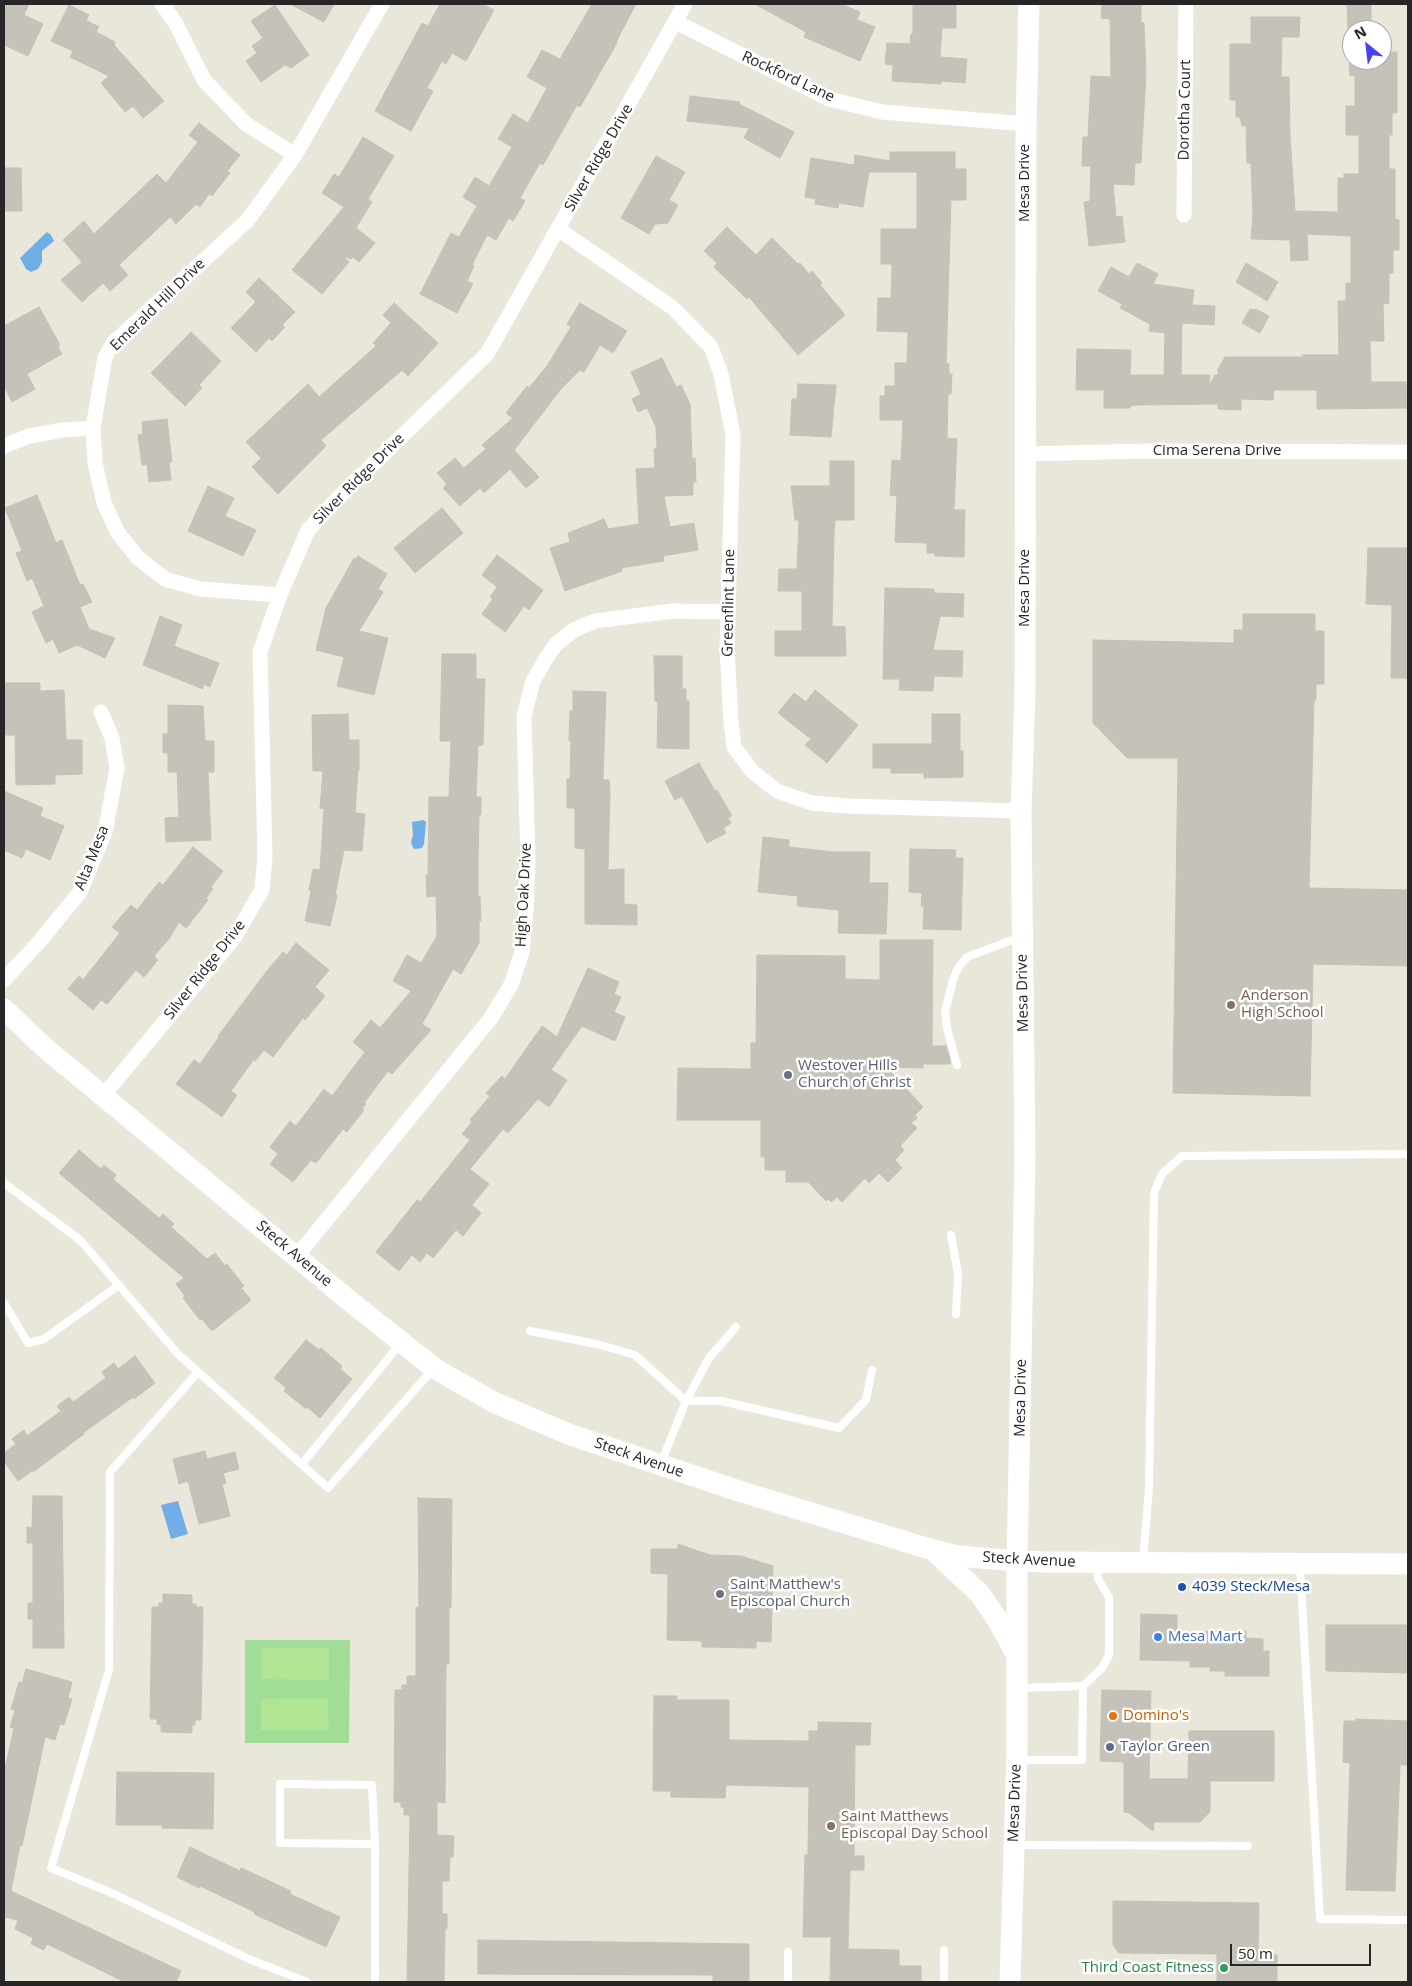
<!DOCTYPE html>
<style>
body{margin:0}
#map{position:relative;width:1412px;height:1986px;overflow:hidden;background:#e9e6da;font-family:"Open Sans",sans-serif}
canvas{display:block}
.frame{position:absolute;inset:0;border:5px solid #272727;pointer-events:none}
.north{position:absolute;left:1342px;top:20px;width:50px;height:50px;box-sizing:border-box;background:#fff;border:1px solid #a9a9a9;border-radius:50%;rotate:331deg;font-size:14px;font-weight:700;line-height:20px;text-align:center;color:#272727}
.north::after{content:'';display:block;margin:auto;width:18px;height:22px;background:#4841ef;clip-path:polygon(50% 0,100% 100%,50% 72%,0 100%)}
.scale{position:absolute;left:1230px;top:1944px;width:141px;height:22px;box-sizing:border-box;border:2px solid #272727;border-top:0;padding-left:6px;font-size:15px;line-height:18px;white-space:nowrap;color:#272727;-webkit-text-stroke:4px #fff;paint-order:stroke}
</style>
<div id="map">
<canvas width="1412" height="1986"></canvas>
<div class="frame"></div>
<div class="north">N</div>
<div class="scale">50 m</div>
</div>
<script>
const c = document.querySelector('canvas').getContext('2d');
c.lineJoin = 'round';
function paint(path, color) {
  c.fillStyle = color;
  c.fill(path, 'evenodd');
}
function poly(rows) {
  const path = new Path2D();
  for (const r of rows) {
    path.moveTo(r[0], r[1]);
    for (let i = 2; i < r.length; i += 2) path.lineTo(r[i], r[i + 1]);
  }
  return path;
}
function trace(path, color, width, dash) {
  c.strokeStyle = color;
  c.lineWidth = width;
  c.lineCap = dash ? 'butt' : 'round';
  c.setLineDash(dash || []);
  c.stroke(path);
}
function drawText(font, color, halo, rows, align = 'center') {
  c.font = font + ' "Open Sans",sans-serif';
  c.lineWidth = 5;
  c.setLineDash([]);
  c.textBaseline = 'middle';
  c.strokeStyle = halo;
  c.fillStyle = color;
  for (const [text, x, y, turn = 0] of rows) {
    c.save();
    c.translate(x, y);
    c.rotate((+turn || 0) * Math.PI / 180);
    c.textAlign = isNaN(turn) ? turn : align;
    if (halo) c.strokeText(text, 0, 0);
    c.fillText(text, 0, 0);
    c.restore();
  }
}
paint(poly([
 [245,1640,350,1640,349,1743,245,1743]
]), '#a0de98');
paint(poly([
 [262,1648,329,1648,329,1680,261,1679],
 [328,1698,329,1730,261,1730,261,1699]
]), '#b0e594');
paint(poly([
 [47,232,51,235,54,241,42,251,42,262,38,269,31,272,26,269,20,258],
 [423,820,426,822,424,844,422,848,415,849,413,848,411,842,413,835,412,822],
 [178,1501,188,1534,171,1539,161,1505]
]), '#71ade7');
const building = poly([
 [4,4,29,4,24,15,43,24,28,56,4,45,4,4],
 [290,4,334,4,324,22,290,4],
 [440,4,482,4,494,10,466,61,452,53,446,64,442,61,427,88,433,91,411,131,375,111,422,23,428,26,440,4],
 [592,4,636,4,616,42,617,43,580,107,577,105,543,165,540,163,520,198,525,201,513,221,509,218,496,240,487,235,472,265,474,266,467,281,473,284,457,313,420,294,451,233,459,237,477,206,463,197,475,177,489,186,512,147,498,139,513,114,528,123,547,88,527,77,542,50,560,59,592,4],
 [755,4,841,4,860,12,857,20,875,27,860,61,804,37,806,32,755,4],
 [913,4,956,4,956,28,942,28,940,57,967,59,965,83,941,81,941,84,892,81,893,65,885,64,887,43,910,44,911,34,913,34,913,4],
 [1102,4,1141,4,1141,23,1144,23,1146,74,1141,163,1135,163,1134,185,1113,184,1116,217,1122,216,1125,242,1089,246,1084,202,1090,201,1091,166,1082,166,1083,137,1088,137,1091,76,1111,77,1110,19,1101,18,1102,4],
 [1347,4,1371,4,1371,30,1348,30,1347,4],
 [69,5,89,15,86,20,99,27,96,32,115,42,114,45,164,101,143,118,133,106,125,112,101,83,109,76,70,57,73,51,51,41,69,5],
 [275,5,309,55,291,68,285,65,261,82,246,61,257,53,252,46,263,38,251,21,275,5],
 [1251,17,1300,17,1299,37,1282,37,1281,77,1289,77,1290,136,1295,211,1338,212,1338,178,1344,178,1344,174,1359,174,1359,135,1346,135,1346,106,1355,106,1355,75,1350,76,1349,60,1382,60,1382,53,1397,52,1397,113,1392,113,1392,135,1389,135,1389,169,1395,169,1395,219,1399,220,1399,250,1393,250,1393,273,1389,273,1389,303,1383,304,1384,341,1370,341,1371,382,1406,382,1407,408,1317,409,1317,390,1274,390,1273,400,1241,399,1241,410,1218,409,1218,404,1137,405,1130,406,1130,408,1104,408,1104,390,1076,390,1077,349,1131,350,1130,375,1164,375,1165,333,1149,331,1150,324,1120,308,1122,304,1098,291,1111,267,1129,277,1137,263,1158,274,1153,284,1194,290,1192,305,1215,306,1214,325,1182,323,1181,375,1210,375,1209,386,1215,375,1218,375,1218,369,1225,357,1306,357,1302,355,1339,355,1338,301,1346,301,1346,283,1351,283,1351,236,1307,234,1308,260,1291,261,1290,240,1251,239,1253,215,1251,163,1247,163,1246,126,1242,126,1240,117,1236,117,1236,100,1230,100,1230,44,1251,44,1251,17],
 [690,96,740,102,739,104,794,132,780,158,744,138,749,128,687,121,690,96],
 [199,123,240,155,227,171,230,173,212,196,209,194,200,207,196,204,176,224,170,217,119,265,128,275,110,291,103,283,82,302,61,280,82,262,63,240,84,221,94,234,157,174,166,183,198,142,189,135,199,123],
 [363,137,394,156,368,199,372,202,356,228,375,243,359,262,353,257,351,259,346,257,345,258,349,262,322,294,292,270,344,207,322,193,334,174,339,177,363,137],
 [890,152,955,152,955,169,966,169,966,200,951,200,946,364,949,364,949,374,952,374,951,394,948,394,947,438,957,439,954,510,965,510,964,557,935,556,935,553,927,553,927,543,895,542,897,496,890,495,892,460,901,461,903,420,880,420,880,396,885,396,885,386,895,386,895,363,907,363,908,332,877,331,878,298,891,298,892,264,881,264,881,229,917,229,917,172,869,172,863,207,839,203,838,208,815,204,816,199,805,197,811,158,854,165,855,155,890,161,890,152],
 [656,156,685,172,669,200,678,205,668,223,655,224,649,234,621,218,656,156],
 [4,168,21,168,22,211,4,211,4,168],
 [727,227,756,255,772,238,798,264,800,263,809,274,812,271,822,283,820,285,845,315,798,355,749,297,747,299,714,267,717,263,704,251,727,227],
 [1246,263,1278,282,1267,301,1236,282,1246,263],
 [259,278,295,312,282,325,285,327,272,341,269,338,256,352,231,328,256,302,246,292,259,278],
 [394,303,438,343,408,376,402,370,321,440,326,446,278,494,252,467,261,458,246,442,308,384,319,397,376,346,373,343,391,323,383,315,394,303],
 [580,303,627,331,613,353,600,345,584,372,580,370,561,389,514,450,539,477,526,488,510,469,484,493,480,488,460,506,443,488,447,484,437,473,455,458,464,468,486,449,482,445,513,418,506,413,527,386,529,388,547,366,571,327,567,324,580,303],
 [39,307,60,345,58,347,62,354,27,374,35,389,12,402,4,386,4,326,39,307],
 [1250,309,1258,310,1269,316,1260,333,1242,323,1250,309],
 [191,332,221,361,199,385,202,388,185,406,151,373,191,332],
 [662,358,676,387,681,385,690,404,692,459,695,458,696,482,693,482,693,495,664,496,670,527,694,523,698,550,663,556,664,561,621,568,622,571,565,591,550,548,570,542,568,533,604,519,608,529,639,524,636,469,655,468,654,449,657,449,656,427,647,408,638,412,632,399,641,394,631,372,662,358],
 [798,384,836,385,831,437,790,435,792,399,797,399,798,384],
 [167,419,172,462,169,462,171,480,149,482,147,464,142,465,138,435,143,434,142,422,167,419],
 [830,461,854,461,854,520,835,520,834,534,832,626,845,627,846,656,775,656,775,631,802,631,802,591,778,591,779,569,797,569,799,520,795,520,791,486,830,486,830,461],
 [208,486,234,498,225,516,256,530,243,556,188,531,208,486],
 [37,495,56,543,62,540,80,585,83,584,92,602,80,607,89,629,115,638,105,658,77,645,59,653,53,639,46,643,32,612,44,606,32,578,27,581,16,553,22,551,5,508,37,495],
 [442,508,463,533,415,573,394,548,442,508],
 [1368,548,1408,548,1408,678,1391,678,1392,605,1366,604,1368,548],
 [497,555,543,590,529,610,524,606,505,632,482,614,493,599,490,597,497,587,482,575,497,555],
 [358,556,387,574,378,589,383,592,359,631,388,638,374,695,337,686,344,657,316,650,326,608,354,558,356,559,358,556],
 [885,588,934,589,934,593,964,594,963,617,940,616,933,650,963,651,962,677,934,676,933,691,899,690,900,679,883,679,885,588],
 [1243,614,1315,614,1315,631,1324,631,1324,684,1316,684,1316,700,1314,700,1309,888,1408,890,1408,966,1313,964,1310,1096,1173,1093,1178,758,1127,758,1093,723,1093,640,1234,643,1234,630,1243,630,1243,614],
 [160,616,182,625,174,646,219,663,210,687,203,684,203,689,143,665,160,616],
 [442,654,476,654,476,679,485,679,483,745,478,745,476,797,481,797,481,815,479,815,478,862,478,896,480,896,481,921,479,921,479,943,461,974,453,969,422,1024,431,1030,392,1074,388,1071,364,1103,366,1104,362,1108,364,1110,347,1132,343,1129,316,1163,311,1160,293,1182,270,1164,278,1154,270,1147,290,1121,296,1126,324,1089,332,1096,365,1052,353,1042,371,1020,380,1028,411,991,393,981,407,955,421,963,437,936,436,896,427,897,426,875,428,875,429,797,449,797,451,741,440,741,442,654],
 [654,656,682,656,682,689,686,689,686,701,689,701,689,749,657,748,658,702,655,701,654,656],
 [4,683,40,683,40,691,64,690,66,740,82,740,82,774,55,775,55,784,16,785,15,735,4,735,4,683],
 [815,690,858,725,827,763,805,745,811,739,778,713,794,693,806,702,815,690],
 [573,691,606,692,603,780,609,780,610,792,608,870,624,869,624,904,637,905,637,925,585,924,585,849,575,848,575,808,567,808,567,779,570,779,571,741,569,741,570,711,573,711,573,691],
 [168,705,203,706,205,741,214,741,214,772,208,772,211,840,166,842,165,818,179,817,177,772,168,772,168,753,163,753,163,734,168,734,168,705],
 [348,714,349,740,359,740,359,770,358,770,355,813,365,814,362,851,344,850,335,895,337,895,330,926,305,921,311,891,309,890,313,869,320,870,324,809,320,808,323,771,313,771,312,715,348,714],
 [932,714,960,714,960,751,963,751,963,777,924,778,924,773,891,773,891,768,873,768,873,744,932,744,932,714],
 [699,763,715,791,717,790,732,816,728,818,731,823,723,828,726,833,707,843,682,796,675,800,665,781,699,763],
 [4,791,43,808,40,816,64,826,50,860,26,849,22,858,4,850,4,791],
 [763,837,789,840,789,847,834,852,870,852,869,883,888,883,886,934,838,933,839,910,797,906,798,896,758,892,763,837],
 [193,847,223,871,211,887,213,889,206,898,208,900,186,928,179,922,169,939,154,956,158,960,144,977,136,970,107,1004,101,1000,93,1010,68,989,79,976,83,980,120,933,112,927,131,905,137,910,159,882,163,885,193,847],
 [910,849,956,850,955,858,963,858,961,930,923,929,924,906,921,906,922,893,909,892,910,849],
 [880,940,933,940,932,1046,946,1046,950,1059,950,1064,923,1064,923,1068,886,1067,923,1107,915,1115,917,1118,911,1123,917,1128,900,1146,904,1150,895,1160,902,1168,888,1182,879,1173,869,1183,865,1178,842,1202,837,1197,831,1202,828,1199,826,1201,808,1182,786,1182,786,1170,765,1170,765,1157,761,1157,761,1120,677,1120,678,1068,751,1069,751,1043,756,1043,757,955,845,956,845,979,880,980,880,940],
 [296,943,329,970,315,987,325,996,305,1020,303,1018,273,1057,264,1050,255,1061,254,1059,231,1091,237,1095,222,1117,176,1084,194,1060,200,1064,219,1037,218,1036,267,971,283,952,287,955,296,943],
 [588,968,619,982,614,994,621,997,614,1012,625,1017,615,1041,582,1026,551,1070,567,1080,549,1107,538,1099,508,1133,503,1129,470,1169,489,1184,472,1205,481,1213,463,1236,456,1230,433,1258,427,1253,420,1262,412,1255,399,1271,376,1252,417,1200,420,1202,470,1140,462,1134,472,1122,470,1120,490,1096,486,1093,502,1076,505,1079,542,1026,557,1037,588,968],
 [79,1150,101,1169,104,1165,116,1175,113,1179,159,1218,163,1214,174,1224,171,1227,207,1259,215,1253,225,1266,227,1264,244,1286,241,1288,251,1300,212,1331,202,1319,200,1320,183,1298,185,1296,176,1284,184,1278,59,1173,79,1150],
 [306,1340,319,1350,321,1348,342,1366,340,1369,352,1379,320,1418,307,1407,306,1409,284,1391,286,1388,274,1378,306,1340],
 [135,1356,155,1383,134,1399,133,1397,83,1433,84,1434,33,1472,33,1470,18,1481,4,1461,4,1453,16,1444,12,1439,24,1430,27,1436,61,1411,57,1406,69,1397,73,1402,106,1378,102,1372,114,1363,118,1369,135,1356],
 [205,1451,207,1459,235,1452,239,1469,223,1473,226,1483,222,1484,230,1516,199,1524,188,1481,179,1484,173,1459,205,1451],
 [33,1496,62,1496,64,1648,33,1648,33,1619,28,1619,28,1603,33,1603,33,1543,27,1543,27,1527,32,1528,33,1496],
 [418,1498,452,1499,451,1608,449,1608,449,1664,446,1664,445,1803,437,1802,437,1835,454,1836,453,1857,450,1857,449,1881,442,1881,442,1914,447,1914,447,1928,445,1929,444,1982,407,1982,410,1815,404,1815,404,1807,401,1807,401,1802,394,1802,395,1690,402,1690,402,1685,407,1685,407,1676,416,1676,416,1607,419,1608,418,1498],
 [678,1544,710,1555,741,1556,773,1566,771,1642,756,1641,756,1648,702,1647,702,1641,667,1640,668,1574,651,1573,651,1549,678,1549,678,1544],
 [163,1594,192,1595,192,1604,196,1604,196,1607,203,1607,201,1720,195,1720,195,1725,192,1725,192,1733,161,1732,161,1725,157,1724,157,1719,150,1719,152,1607,159,1607,159,1603,163,1603,163,1594],
 [1141,1614,1177,1615,1177,1632,1246,1631,1246,1638,1263,1639,1263,1651,1269,1651,1269,1676,1225,1676,1225,1671,1210,1671,1210,1667,1190,1667,1190,1661,1140,1660,1141,1614],
 [1326,1625,1408,1625,1408,1673,1326,1671,1326,1625],
 [26,1669,72,1682,68,1698,72,1699,64,1725,60,1724,55,1740,45,1737,22,1846,20,1845,11,1891,181,1971,176,1982,125,1982,47,1944,44,1950,31,1944,33,1938,15,1929,18,1920,4,1917,4,1764,6,1764,14,1728,10,1727,15,1710,11,1709,19,1682,22,1683,26,1669],
 [1102,1690,1151,1691,1149,1779,1188,1779,1189,1731,1274,1731,1274,1781,1210,1781,1210,1812,1200,1822,1154,1822,1153,1831,1129,1813,1124,1812,1124,1762,1100,1761,1102,1690],
 [654,1696,677,1696,677,1700,729,1700,729,1740,809,1741,809,1731,818,1731,818,1722,871,1723,870,1745,855,1745,854,1856,864,1856,864,1870,850,1870,848,1949,899,1950,899,1966,921,1966,921,1982,830,1982,831,1937,803,1937,805,1855,808,1855,809,1787,726,1785,725,1798,671,1797,671,1791,653,1791,654,1696],
 [1356,1719,1408,1721,1408,1765,1400,1765,1395,1891,1346,1890,1350,1763,1343,1762,1344,1721,1356,1721,1356,1719],
 [117,1772,214,1773,213,1829,162,1828,162,1825,116,1825,117,1772],
 [190,1847,240,1871,241,1868,291,1891,290,1894,340,1917,326,1947,254,1914,255,1912,200,1886,199,1888,177,1877,190,1847],
 [1113,1901,1259,1903,1258,1954,1277,1955,1277,1982,1217,1982,1217,1954,1119,1953,1113,1945,1113,1901],
 [478,1940,749,1944,749,1982,713,1982,713,1975,478,1974,478,1940]
]);
paint(building, '#c5c2b9');
trace(building, '#c4c2b4', 1);
trace(poly([
 [957,1065,947,1028,945,1012,953,980,958,968,967,957,1020,937],
 [4,1183,80,1240,178,1354,328,1488,433,1369],
 [951,1235,958,1274,956,1314],
 [4,1303,28,1343,44,1339,119,1285],
 [530,1331,597,1344,635,1355,686,1401,721,1401,839,1428,866,1400,872,1370],
 [198,1372,110,1472,109,1670,51,1868,112,1893,249,1959,307,1982],
 [661,1463,686,1401,709,1358,736,1327],
 [302,1464,400,1344],
 [1143,1562,1149,1488,1154,1193,1162,1174,1182,1156,1408,1154],
 [1300,1565,1320,1919,1408,1920],
 [1083,1686,1102,1668,1109,1655,1109,1597,1098,1579,1097,1564],
 [1018,1760,1082,1760,1083,1686,1019,1688],
 [1016,1845,1248,1846],
 [375,1982,375,1844,372,1785,280,1784,280,1843,375,1844],
 [788,1982,788,1952],
 [944,1982,944,1950]
]), '#fff', 8);
trace(poly([
 [162,4,175,22,204,80,246,124,295,155],
 [676,22,829,99,882,112,1026,124],
 [1184,215,1186,4],
 [558,229,673,308,711,347,721,374,733,435,727,648,731,722,734,747,752,771,777,791,812,803,848,806,1021,811],
 [4,446,29,436,63,430,93,428],
 [1025,454,1147,451,1408,452],
 [280,595,200,589,165,579,138,558,118,533,104,503,95,463,93,428,105,357,114,342,247,221,295,155,382,4],
 [4,980,39,942,80,892,105,832,117,768,112,738,101,712],
 [103,1096,234,938,262,890,265,857,260,652,280,595,308,530,342,494,487,354,685,4],
 [297,1256,491,1018,511,985,522,952,526,911,528,861,524,716,533,681,545,660,556,644,574,630,595,621,673,611,728,612]
]), '#fff', 15);
trace(poly([
 [4,1009,45,1048,103,1096,351,1302,434,1368,493,1402,571,1435,739,1491,933,1550,958,1556,1017,1561,1046,1562,1408,1564],
 [935,1552,980,1594,997,1619,1016,1654],
 [1010,1982,1017,1751,1017,1561,1025,1156,1021,811,1025,692,1026,124,1029,4]
]), '#fff', 21);
for (const [x, y, r, color] of [
 [1231,1005,5,"#8d6e63"],
 [788,1075,5,"#6b7280"],
 [1182,1587,5,"#1a4fb4"],
 [720,1594,5,"#6b7280"],
 [1158,1637,5,"#3f7fe0"],
 [1113,1716,5,"#e8710a"],
 [1110,1747,5,"#5c6f8a"],
 [831,1826,5,"#8d6e63"],
 [1224,1968,5,"#2e9e5b"]
]) {
  const dot = new Path2D();
  dot.arc(x, y, r, 0, 2 * Math.PI);
  c.fillStyle = color;
  c.fill(dot);
  trace(dot, '#fff', 2);
}
drawText('15px', '#272727', '#fff', [
 ["Rockford Lane",788,77,25],
 ["Dorotha Court",1185,110,-89],
 ["Silver Ridge Drive",599,158,-60],
 ["Mesa Drive",1025,183,-90],
 ["Emerald Hill Drive",158,305,-44],
 ["Cima Serena Drive",1217,451],
 ["Silver Ridge Drive",359,479,-45],
 ["Mesa Drive",1025,588,-90],
 ["Greenflint Lane",729,603,-89],
 ["Alta Mesa",92,858,-68],
 ["High Oak Drive",524,895,-87],
 ["Silver Ridge Drive",205,970,-52],
 ["Mesa Drive",1023,993,-91],
 ["Steck Avenue",294,1254,40],
 ["Mesa Drive",1021,1398,-89],
 ["Steck Avenue",639,1458,19],
 ["Steck Avenue",1029,1560,3],
 ["Mesa Drive",1015,1803,-88]
]);
drawText('15px', '#785e54', '#fff', [
 ["Anderson",1241,996],
 ["High School",1241,1013],
 ["Saint Matthews",841,1817],
 ["Episcopal Day School",841,1834]
], 'left');
drawText('15px', '#5b616d', '#fff', [
 ["Westover Hills",798,1066],
 ["Church of Christ",798,1083],
 ["Saint Matthew's",730,1585],
 ["Episcopal Church",730,1602]
], 'left');
drawText('15px', '#164399', '#fff', [
 ["4039 Steck/Mesa",1192,1587]
], 'left');
drawText('15px', '#366cbe', '#fff', [
 ["Mesa Mart",1168,1637]
], 'left');
drawText('15px', '#c56008', '#fff', [
 ["Domino's",1123,1716]
], 'left');
drawText('15px', '#4e5e75', '#fff', [
 ["Taylor Green",1120,1747]
], 'left');
drawText('15px', '#27864d', '#fff', [
 ["Third Coast Fitness",1214,1968]
], 'right');
</script>
